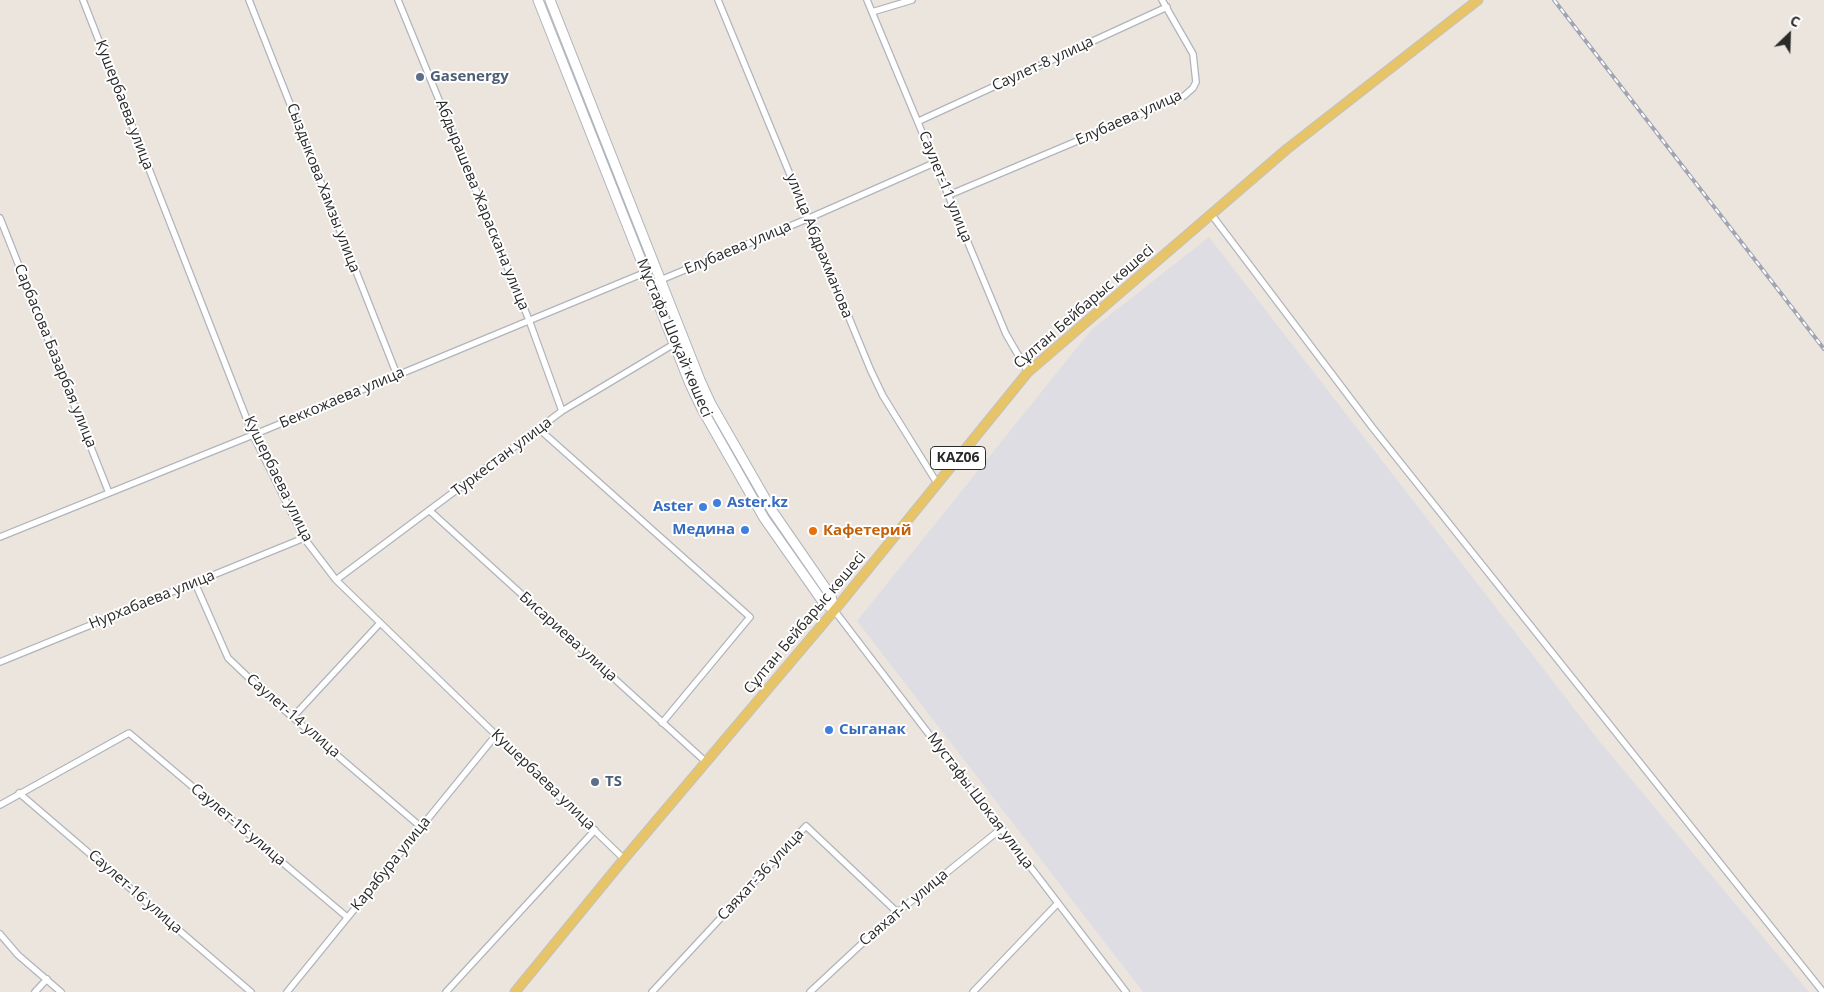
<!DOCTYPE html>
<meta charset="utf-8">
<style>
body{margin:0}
#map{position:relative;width:1824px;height:992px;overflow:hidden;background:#ebe5dd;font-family:"Open Sans",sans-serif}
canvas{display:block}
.north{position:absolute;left:1764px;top:10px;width:50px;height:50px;-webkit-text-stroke:4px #fff;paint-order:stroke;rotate:24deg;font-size:14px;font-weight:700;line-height:20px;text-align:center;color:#2a2a2a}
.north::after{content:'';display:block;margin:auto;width:18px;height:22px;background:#2a2a2a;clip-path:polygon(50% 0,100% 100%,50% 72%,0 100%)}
</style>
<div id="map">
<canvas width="1824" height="992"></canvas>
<div class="north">С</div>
</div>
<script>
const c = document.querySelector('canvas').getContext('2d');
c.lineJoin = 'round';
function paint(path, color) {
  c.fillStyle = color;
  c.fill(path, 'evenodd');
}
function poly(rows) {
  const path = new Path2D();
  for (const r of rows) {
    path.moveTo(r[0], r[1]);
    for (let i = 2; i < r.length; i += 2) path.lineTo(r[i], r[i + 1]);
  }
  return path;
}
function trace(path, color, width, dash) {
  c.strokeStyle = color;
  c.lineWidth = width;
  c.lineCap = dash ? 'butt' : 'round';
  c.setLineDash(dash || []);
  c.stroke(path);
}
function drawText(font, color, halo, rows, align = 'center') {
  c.font = font + ' "Open Sans",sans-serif';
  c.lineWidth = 4;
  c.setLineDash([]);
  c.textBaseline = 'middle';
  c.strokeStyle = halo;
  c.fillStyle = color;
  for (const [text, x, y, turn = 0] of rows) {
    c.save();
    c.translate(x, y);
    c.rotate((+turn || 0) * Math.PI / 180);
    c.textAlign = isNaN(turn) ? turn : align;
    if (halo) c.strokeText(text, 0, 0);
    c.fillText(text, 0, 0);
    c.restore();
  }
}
paint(poly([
 [1209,237,1600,742,1809,992,1143,992,857,621,1092,329]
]), '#dfdde4');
const street = poly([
 [83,0,253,435,304,538,336,580,624,859],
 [249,0,397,375],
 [398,0,529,320,562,411],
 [718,0,871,371,883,396,937,483],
 [867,0,1006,334,1028,372],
 [872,12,912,0],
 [919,121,1167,7],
 [949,195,1184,96,1193,88,1196,82,1193,54,1162,0],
 [1211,214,1372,427,1823,992],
 [0,218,109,493],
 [651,284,807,219,934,163],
 [539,429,750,617,662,723],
 [430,511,706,762],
 [0,537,253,435,656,268],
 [336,580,562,411,674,344],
 [195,583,228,658,269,697,421,827],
 [834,610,1126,992],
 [0,662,304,538],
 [293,717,380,623],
 [19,793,251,992],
 [0,805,129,733,347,917],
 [0,934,18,955,61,992],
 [35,992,47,979],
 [287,992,496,735],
 [446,992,595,830],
 [652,992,806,826,897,912],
 [810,992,884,923,1002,828],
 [973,992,1058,903]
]);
const secondary = poly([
 [538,0,690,384,702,409,764,518,823,602,834,610],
 [550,0,700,380,711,404,773,512,831,596,834,610]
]);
const primary = poly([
 [515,992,624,859,838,606,1028,372,1287,149,1478,0]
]);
trace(street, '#b0b4bd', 8);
trace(secondary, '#b0b4bd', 11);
trace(primary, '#c3c3c3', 11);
trace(street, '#fff', 5.5);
trace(secondary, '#fff', 9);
trace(primary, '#e6c467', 9);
const rail = poly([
 [1554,0,1824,349]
]);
trace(rail, '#a0a4b3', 4);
trace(rail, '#fff', 2, [5.5]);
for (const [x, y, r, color] of [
 [420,77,5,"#5c6f8a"],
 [717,503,5,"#3f7fe0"],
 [703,507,5,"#3f7fe0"],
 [745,530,5,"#3f7fe0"],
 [813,531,5,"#e8710a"],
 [829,730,5,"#3f7fe0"],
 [595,782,5,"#5c6f8a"]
]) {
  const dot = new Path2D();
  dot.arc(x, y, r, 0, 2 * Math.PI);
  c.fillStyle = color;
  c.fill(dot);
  trace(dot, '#fff', 2);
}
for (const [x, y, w] of [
 [958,458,55]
]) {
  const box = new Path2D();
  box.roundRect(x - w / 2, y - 11.5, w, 23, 4);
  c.fillStyle = '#fff';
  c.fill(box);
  trace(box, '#2a2a2a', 1);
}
drawText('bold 14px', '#2a2a2a', null, [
 ["KAZ06",958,458]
]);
drawText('15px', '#2a2a2a', '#fff', [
 ["Саулет-8 улица",1043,64,-25],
 ["Кушербаева улица",124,105,69],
 ["Елубаева улица",1129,118,-24],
 ["Саулет-11 улица",945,187,68],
 ["Сыздыкова Хамзы улица",323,188,69],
 ["Абдырашева Жараскана улица",482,205,68],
 ["улица Абдрахманова",819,246,68],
 ["Елубаева улица",738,248,-23],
 ["Сұлтан Бейбарыс көшесі",1084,307,-41],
 ["Мұстафа Шоқай көшесі",674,338,67],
 ["Сарбасова Базарбая улица",55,356,68],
 ["Беккожаева улица",342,398,-23],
 ["Туркестан улица",502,457,-37],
 ["Кушербаева улица",278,479,64],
 ["Нурхабаева улица",152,600,-22],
 ["Сұлтан Бейбарыс көшесі",805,623,-50],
 ["Бисариева улица",568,637,42],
 ["Саулет-14 улица",293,716,41],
 ["Кушербаева улица",543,780,44],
 ["Мустафы Шокая улица",980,801,53],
 ["Саулет-15 улица",238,825,40],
 ["Карабура улица",391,864,-51],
 ["Саяхат-36 улица",761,875,-47],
 ["Саулет-16 улица",135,892,41],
 ["Саяхат-1 улица",904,908,-40]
]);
drawText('bold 15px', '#4e5e75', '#fff', [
 ["Gasenergy",430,77],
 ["TS",605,782]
], 'left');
drawText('bold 15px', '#366cbe', '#fff', [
 ["Aster.kz",727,503],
 ["Aster",693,507,"right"],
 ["Медина",735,530,"right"],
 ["Сыганак",839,730]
], 'left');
drawText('bold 15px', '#c56008', '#fff', [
 ["Кафетерий",823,531]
], 'left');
</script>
